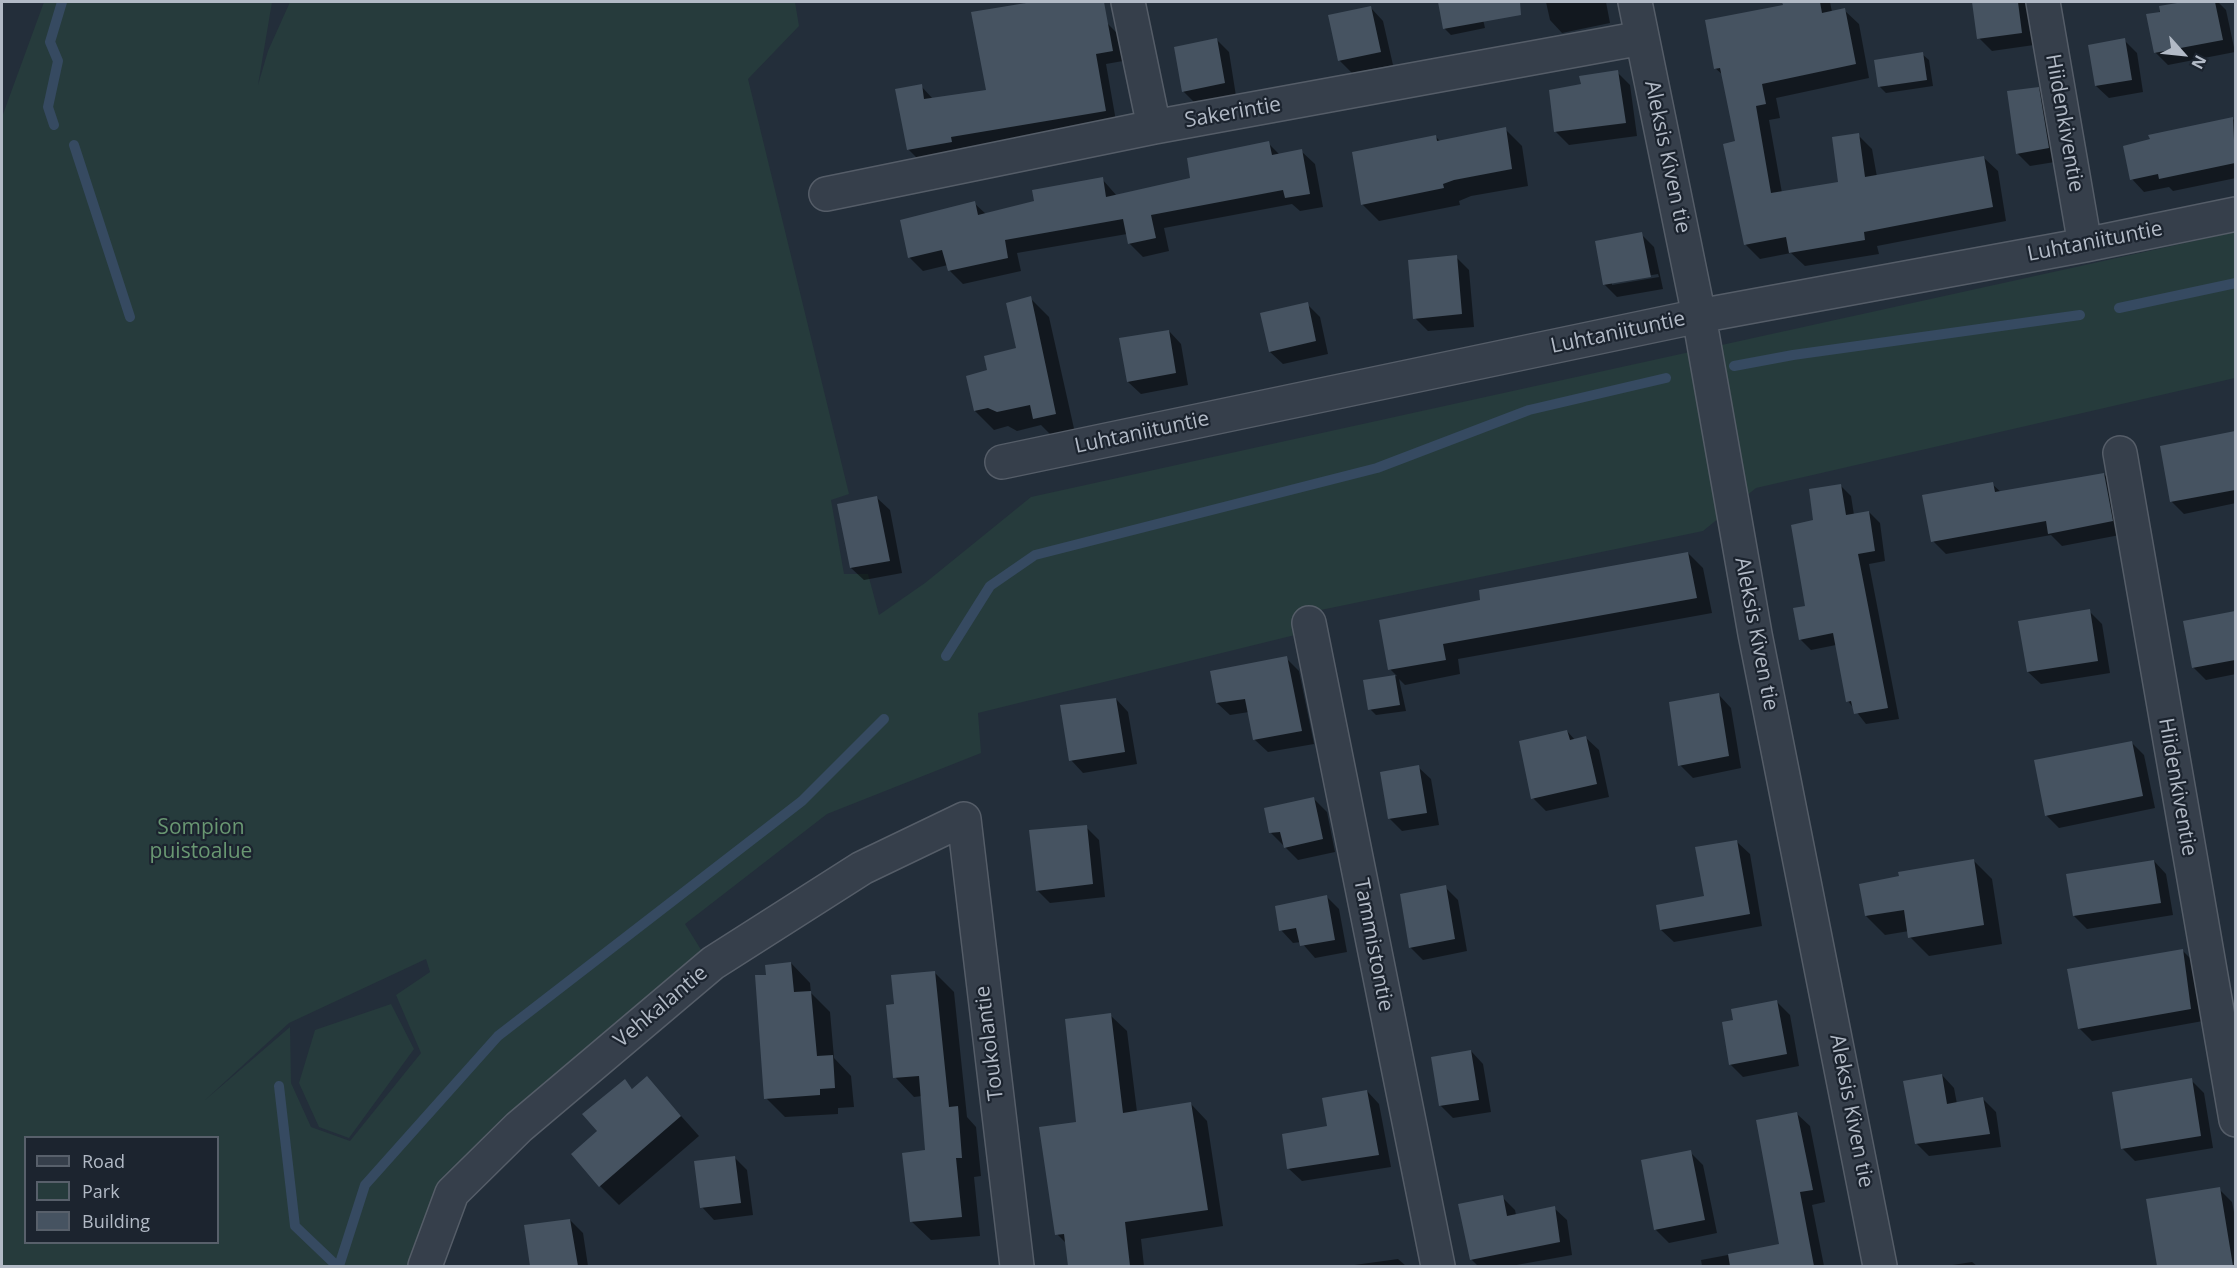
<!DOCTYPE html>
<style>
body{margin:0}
#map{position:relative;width:2237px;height:1268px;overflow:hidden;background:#232e3a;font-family:"Open Sans",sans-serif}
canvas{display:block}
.frame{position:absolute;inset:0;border:3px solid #b2bac6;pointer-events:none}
.legend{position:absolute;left:24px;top:1136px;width:195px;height:108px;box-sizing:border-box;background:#1c242f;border:2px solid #58606b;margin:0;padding:8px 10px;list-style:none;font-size:18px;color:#b2bac6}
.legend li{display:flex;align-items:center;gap:12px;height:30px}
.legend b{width:30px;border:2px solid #58606b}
.north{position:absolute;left:2153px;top:24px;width:60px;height:60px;-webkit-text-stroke:4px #1c242f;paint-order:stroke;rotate:117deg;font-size:16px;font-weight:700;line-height:24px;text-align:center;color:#b2bac6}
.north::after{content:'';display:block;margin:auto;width:21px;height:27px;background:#b2bac6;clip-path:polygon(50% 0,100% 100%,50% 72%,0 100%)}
</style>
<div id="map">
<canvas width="2237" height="1268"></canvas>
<div class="frame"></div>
<ul class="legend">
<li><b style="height:8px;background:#363f4b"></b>Road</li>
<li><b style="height:16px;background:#263b3c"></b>Park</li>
<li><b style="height:16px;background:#465361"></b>Building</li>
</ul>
<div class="north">N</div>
</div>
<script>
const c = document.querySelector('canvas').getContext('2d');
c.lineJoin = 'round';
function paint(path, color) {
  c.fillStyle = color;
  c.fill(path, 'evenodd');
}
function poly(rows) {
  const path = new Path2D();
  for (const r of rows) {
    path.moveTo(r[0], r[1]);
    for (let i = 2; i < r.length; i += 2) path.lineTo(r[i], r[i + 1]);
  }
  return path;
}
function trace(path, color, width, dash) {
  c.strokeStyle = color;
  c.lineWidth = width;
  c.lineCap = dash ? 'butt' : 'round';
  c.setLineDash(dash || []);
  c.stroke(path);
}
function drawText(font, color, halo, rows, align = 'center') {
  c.font = font + ' "Open Sans",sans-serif';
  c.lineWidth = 4.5;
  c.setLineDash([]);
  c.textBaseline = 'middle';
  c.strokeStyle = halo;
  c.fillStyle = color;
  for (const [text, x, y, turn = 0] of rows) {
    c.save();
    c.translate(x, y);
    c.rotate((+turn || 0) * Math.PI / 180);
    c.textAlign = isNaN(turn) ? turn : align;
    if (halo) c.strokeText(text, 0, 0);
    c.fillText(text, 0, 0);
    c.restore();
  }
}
paint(poly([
 [44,2,272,2,258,85,268,51,290,2,795,2,799,26,748,79,849,494,831,500,844,574,868,574,879,615,925,583,1031,497,2235,232,2235,378,1756,488,1703,531,1316,611,1299,634,978,713,981,753,827,814,685,924,708,961,586,1057,412,1266,2,1266,2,117],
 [426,959,430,972,396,995,421,1053,350,1141,311,1127,291,1083,290,1027,204,1101,289,1023],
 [26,1138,218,1138,218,1242,26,1242],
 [391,1004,414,1049,349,1138,319,1127,299,1083,315,1030]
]), '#263b3c');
paint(poly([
 [1025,2,1093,2,1097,24,1107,23,1118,34,1123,61,1106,64,1116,121,962,148,962,153,919,160,908,149,921,86,933,99,987,91],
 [1439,2,1479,2,1485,28,1451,35,1445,29],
 [1546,2,1606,2,1610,23,1562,33,1550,20],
 [1784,2,1830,2,1832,12,1844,10,1859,24,1869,78,1776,98,1780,118,1769,120,1782,193,1839,183,1858,135,1872,149,1877,177,1983,157,1998,171,2006,221,1877,246,1879,254,1805,266,1791,253,1760,259,1746,245,1736,143,1723,75,1715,68,1784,6],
 [1974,2,2028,2,2034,45,1992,51,1979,38],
 [2191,2,2218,2,2226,10,2235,52,2168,65,2155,52,2160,7],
 [1371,8,1383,21,1393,65,1352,73,1339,60],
 [1216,39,1229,52,1236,96,1196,104,1183,91],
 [2124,40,2137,53,2143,92,2109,98,2096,86],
 [1922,54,1929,60,1933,86,1886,93,1880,87,1876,61],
 [1617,72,1630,85,1637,136,1569,145,1556,132,1551,91,1582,86],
 [2038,88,2051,101,2061,161,2030,166,2017,153],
 [2232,118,2236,122,2236,178,2173,191,2169,187,2144,192,2132,179,2151,141],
 [1505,129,1522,146,1528,186,1471,196,1459,201,1460,205,1379,221,1362,204,1435,136,1441,142],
 [1268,143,1280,155,1301,151,1315,164,1323,207,1300,211,1292,204,1164,228,1169,251,1143,257,1129,243,1127,234,1017,253,1021,271,963,284,950,271,948,265,923,271,910,258,901,221,974,203,986,214,1036,202,1102,179,1117,196,1192,179],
 [1641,234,1654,247,1663,289,1617,297,1604,284],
 [1658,274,1659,277,1612,285,1612,282],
 [1456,257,1469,270,1474,327,1428,331,1415,318],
 [1030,298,1049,317,1075,433,1054,438,1041,425,1017,431,1008,426,994,430,975,411,989,372,1018,349],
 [1307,304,1320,317,1328,354,1283,364,1270,352],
 [1169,331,1181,344,1188,385,1141,394,1128,382],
 [2236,432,2236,503,2184,514,2171,501,2162,447],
 [2104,474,2117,487,2125,534,2062,546,2051,535,1946,554,1933,541,1992,484,2002,493],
 [1840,485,1851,496,1854,515,1869,512,1880,523,1885,561,1869,564,1899,719,1866,724,1848,701,1836,645,1811,650,1800,639,1806,607,1815,522],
 [877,498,890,510,902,573,864,580,851,568],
 [1688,553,1703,568,1712,613,1458,659,1460,674,1405,685,1399,679,1406,711,1376,715,1370,709,1365,682,1397,676,1390,669,1482,602],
 [2089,611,2102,624,2110,673,2041,684,2028,672],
 [2236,612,2236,674,2206,680,2193,667,2185,622],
 [1286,658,1299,671,1314,744,1268,752,1255,740,1249,712,1230,715,1217,703],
 [1719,695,1731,708,1741,768,1693,778,1680,765],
 [1116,699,1128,712,1137,764,1083,773,1071,760],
 [1567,731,1575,740,1586,738,1599,750,1609,797,1546,811,1533,798],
 [2131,742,2144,755,2155,808,2059,828,2046,815],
 [1418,767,1431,779,1439,825,1402,831,1389,818],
 [1314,799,1327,812,1335,852,1298,860,1271,833],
 [1086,827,1099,840,1105,897,1050,903,1037,890],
 [1737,842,1750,854,1762,926,1674,942,1661,930,1706,897],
 [1973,860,1992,879,2002,944,1929,956,1910,937,1909,931,1885,935,1866,916],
 [2154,861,2166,874,2173,915,2087,929,2074,916],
 [1445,887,1458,900,1467,951,1423,960,1410,947],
 [1326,896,1339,909,1347,952,1315,958,1301,942,1293,943,1281,930],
 [2183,951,2195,963,2203,1021,2092,1041,2079,1028],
 [791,963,810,983,811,993,830,1012,834,1058,851,1076,854,1107,838,1108,838,1114,785,1117,766,1098,767,976],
 [935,973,954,992,967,1117,976,1127,981,1176,974,1177,980,1236,931,1240,911,1221,927,1152,922,1096,914,1097,895,1077,896,1005],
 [1777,1002,1790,1015,1799,1066,1743,1077,1730,1064,1734,1021],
 [1110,1015,1127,1031,1137,1112,1191,1104,1207,1121,1223,1226,1141,1239,1144,1266,1069,1266,1067,1244,1057,1234,1078,1123],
 [1471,1051,1483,1064,1491,1112,1453,1118,1440,1105],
 [1942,1075,1954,1088,1957,1104,1983,1099,1996,1112,2001,1147,1929,1156,1916,1143],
 [647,1078,699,1136,619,1205,600,1186,599,1131,625,1081,633,1090],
 [2191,1080,2204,1093,2213,1148,2135,1161,2122,1148],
 [1367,1091,1379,1104,1391,1167,1302,1181,1289,1169],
 [1797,1114,1810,1126,1825,1202,1812,1205,1824,1266,1702,1266,1701,1260,1781,1245],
 [1690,1152,1703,1165,1717,1233,1669,1243,1656,1230,1642,1162],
 [734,1157,747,1170,753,1215,714,1220,702,1207],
 [2219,1189,2232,1202,2236,1222,2236,1266,2158,1266,2148,1200],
 [1502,1197,1515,1210,1516,1215,1554,1208,1567,1220,1572,1255,1511,1266,1478,1266,1471,1259],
 [570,1220,583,1233,588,1266,531,1266,525,1226],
 [1398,1259,1406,1266,1347,1266],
 [1972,1262,1977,1266,1946,1266]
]), '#0007');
trace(poly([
 [54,125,48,107,58,61,50,42,62,2],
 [74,145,130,317],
 [2119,308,2236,283],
 [1734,366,1793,355,2080,315],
 [946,656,990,586,1035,555,1377,468,1529,410,1666,378],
 [279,1086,295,1226,337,1266],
 [339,1266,365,1185,498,1036,802,801,884,719]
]), '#364a61', 10);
paint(poly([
 [1032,2,1104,2,1113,51,1096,54,1106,111,951,137,952,142,907,150,895,89,922,84,924,99,986,90,971,12],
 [1438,2,1520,2,1521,15,1443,29],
 [1782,2,1820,2,1822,13,1845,8,1856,64,1762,84,1766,104,1756,106,1771,193,1838,182,1832,137,1859,133,1865,177,1984,156,1993,207,1864,232,1865,240,1789,253,1786,237,1744,245,1723,144,1735,141,1720,68,1714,69,1705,20,1783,5],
 [1972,2,2018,2,2022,33,1977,39],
 [2183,2,2215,2,2223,40,2154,53,2146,14,2160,12,2159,6],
 [1371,6,1381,52,1338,61,1328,15],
 [1217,38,1225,83,1182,92,1174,47],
 [2125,38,2132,80,2095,86,2088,45],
 [1923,52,1927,80,1878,87,1874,60],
 [1618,70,1626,123,1554,132,1549,90,1581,84,1579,76],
 [2039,87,2049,148,2016,154,2007,91],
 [2233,117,2235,163,2159,179,2158,174,2130,180,2123,146,2150,139,2148,135],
 [1506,127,1512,169,1454,180,1443,184,1444,188,1361,205,1352,152,1436,135,1437,141],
 [1269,141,1272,155,1302,149,1310,194,1285,198,1283,190,1151,215,1156,238,1128,244,1123,219,1005,240,1008,258,948,271,942,250,908,258,900,220,975,201,978,215,1034,201,1032,190,1103,177,1106,197,1190,178,1187,158],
 [1642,232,1651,277,1603,285,1595,241],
 [1457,255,1462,314,1413,319,1408,260],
 [1031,296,1056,414,1033,419,1030,405,997,412,988,408,974,411,966,376,987,370,984,356,1016,348,1006,303],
 [1308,302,1316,341,1269,352,1260,313],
 [1169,330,1176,373,1127,382,1119,338],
 [2235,431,2235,490,2170,502,2160,446],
 [2104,473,2113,521,2048,534,2046,521,1931,542,1922,495,1993,482,1995,492],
 [1841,484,1846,515,1869,511,1875,551,1858,554,1888,708,1854,714,1851,701,1846,702,1833,633,1799,640,1793,608,1805,606,1791,525,1813,520,1809,489],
 [877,496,890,561,850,568,837,504],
 [1688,552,1697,598,1443,644,1446,660,1388,670,1379,620,1480,600,1479,590],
 [2090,609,2098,661,2027,672,2018,621],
 [2235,611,2235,660,2192,668,2183,621],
 [1287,656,1302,731,1253,740,1245,699,1216,703,1210,671],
 [1395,675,1400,705,1368,710,1363,680],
 [1719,693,1729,756,1678,766,1669,702],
 [1116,698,1125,752,1069,761,1060,705],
 [1567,730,1570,740,1586,736,1597,784,1531,799,1519,741],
 [2132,741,2143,796,2045,816,2034,760],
 [1419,765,1427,813,1388,819,1380,772],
 [1314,797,1323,839,1284,848,1280,832,1269,833,1264,808],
 [1087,825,1093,884,1036,891,1029,830],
 [1737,840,1750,914,1660,930,1656,905,1704,896,1695,847],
 [1974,859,1984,925,1908,938,1904,910,1865,916,1859,884,1899,876,1898,872],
 [2154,860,2161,903,2073,916,2066,874],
 [1446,885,1455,939,1409,948,1400,894],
 [1327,895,1335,940,1300,946,1296,928,1279,931,1275,906],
 [2183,949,2191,1009,2078,1029,2067,969],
 [791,962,794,992,811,991,817,1056,833,1055,835,1088,820,1089,820,1095,764,1099,755,975,766,975,765,965],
 [935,971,949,1107,958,1106,962,1158,956,1158,962,1217,910,1222,902,1153,925,1150,919,1076,893,1078,886,1005,894,1004,891,975],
 [1777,1000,1787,1054,1729,1065,1722,1022,1733,1020,1731,1009],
 [1111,1013,1123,1113,1191,1102,1208,1210,1125,1222,1130,1266,1068,1266,1064,1234,1055,1235,1039,1127,1076,1122,1065,1019],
 [1471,1050,1479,1100,1439,1106,1431,1057],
 [1942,1074,1947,1104,1983,1097,1990,1134,1915,1144,1903,1081],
 [647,1076,681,1116,599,1187,571,1154,597,1131,582,1114,625,1079,632,1089],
 [2192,1078,2201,1136,2121,1149,2112,1092],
 [1367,1090,1379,1155,1287,1169,1282,1134,1327,1126,1322,1098],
 [1797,1112,1813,1190,1800,1192,1814,1266,1730,1266,1728,1254,1779,1244,1756,1120],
 [1691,1150,1705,1220,1654,1230,1641,1160],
 [735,1156,741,1203,700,1208,694,1161],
 [2220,1187,2233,1266,2157,1266,2146,1199],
 [1503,1195,1507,1216,1555,1206,1560,1242,1470,1260,1458,1204],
 [570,1219,578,1266,530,1266,524,1225]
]), '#465361');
const minor = poly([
 [1128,2,1154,127],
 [1635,2,1699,316,1755,634,1880,1266],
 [2043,2,2085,245],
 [826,194,1154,127,1642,38],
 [2120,453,2236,1120],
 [1002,462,1699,316,2085,245,2236,214],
 [1309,623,1438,1266],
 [425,1266,452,1193,519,1127,713,963,862,868,964,819,1017,1266]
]);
trace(minor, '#555d68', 36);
trace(minor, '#363f4b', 33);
drawText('21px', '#b2bac6', '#1c242f', [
 ["Sakerintie",1233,113,-10],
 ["Hiidenkiventie",2064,123,80],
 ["Aleksis Kiven tie",1667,157,78],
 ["Luhtaniituntie",2095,242,-11],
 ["Luhtaniituntie",1618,333,-12],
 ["Luhtaniituntie",1142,433,-12],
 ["Aleksis Kiven tie",1756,634,79],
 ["Hiidenkiventie",2177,787,80],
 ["Tammistontie",1373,945,79],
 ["Vehkalantie",661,1007,-40],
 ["Toukolantie",990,1043,-97],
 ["Aleksis Kiven tie",1851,1111,79]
]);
drawText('21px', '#699772', '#1c242f', [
 ["Sompion",201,828],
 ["puistoalue",201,852]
]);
</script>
